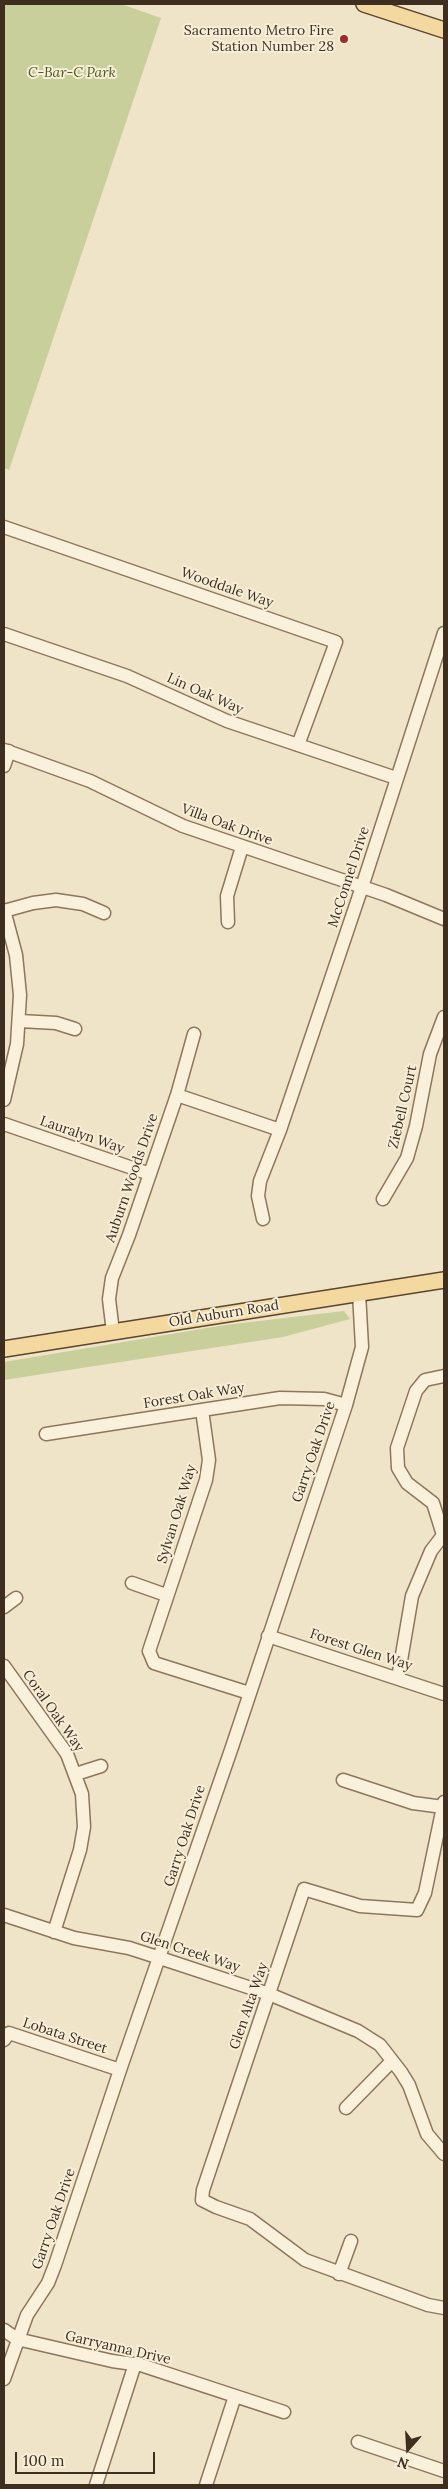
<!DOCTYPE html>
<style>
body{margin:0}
#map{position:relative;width:448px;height:2489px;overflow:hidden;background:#f0e4c8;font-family:Lora,serif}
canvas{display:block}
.frame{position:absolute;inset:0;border:5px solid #3d2e20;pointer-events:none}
.north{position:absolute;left:383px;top:2424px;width:50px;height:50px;-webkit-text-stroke:4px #f7eed8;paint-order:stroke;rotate:199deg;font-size:14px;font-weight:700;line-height:20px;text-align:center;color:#3d2e20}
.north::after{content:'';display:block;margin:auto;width:18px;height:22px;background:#3d2e20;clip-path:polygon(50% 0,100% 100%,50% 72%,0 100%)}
.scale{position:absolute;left:15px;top:2452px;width:140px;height:22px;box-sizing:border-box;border:2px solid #3d2e20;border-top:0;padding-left:6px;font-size:15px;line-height:18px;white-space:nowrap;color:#3d2e20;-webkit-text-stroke:4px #f7eed8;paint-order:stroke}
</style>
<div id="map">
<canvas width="448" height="2489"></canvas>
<div class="frame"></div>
<div class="north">N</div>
<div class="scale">100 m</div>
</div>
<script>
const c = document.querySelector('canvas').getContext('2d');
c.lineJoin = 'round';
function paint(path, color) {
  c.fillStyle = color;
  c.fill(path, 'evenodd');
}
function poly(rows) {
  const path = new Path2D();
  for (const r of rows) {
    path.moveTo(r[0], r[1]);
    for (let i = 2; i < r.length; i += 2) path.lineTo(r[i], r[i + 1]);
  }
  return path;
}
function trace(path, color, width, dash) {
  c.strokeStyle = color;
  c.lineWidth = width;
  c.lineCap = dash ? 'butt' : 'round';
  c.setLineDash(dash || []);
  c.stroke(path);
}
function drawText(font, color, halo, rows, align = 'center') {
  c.font = font + ' Lora,serif';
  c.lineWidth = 4;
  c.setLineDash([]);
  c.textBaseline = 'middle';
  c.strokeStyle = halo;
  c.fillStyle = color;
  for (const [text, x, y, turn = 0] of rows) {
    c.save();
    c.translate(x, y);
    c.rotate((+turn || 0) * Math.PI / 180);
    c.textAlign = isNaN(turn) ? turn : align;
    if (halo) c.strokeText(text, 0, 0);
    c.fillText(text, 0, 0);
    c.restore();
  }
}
paint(poly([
 [4,4,121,4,161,18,9,470,4,468],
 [344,1311,350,1319,283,1337,4,1380,4,1362,225,1325]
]), '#c9cf9b');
const minor = poly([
 [4,527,336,642,298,745],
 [4,634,127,676,227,721,396,778],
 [4,750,90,781,183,826,386,895,444,919],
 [4,766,9,751],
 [4,910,16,955,20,995,17,1044,4,1100],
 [4,911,33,903,56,900,83,904,104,913],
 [228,922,227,896,242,847],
 [20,1021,56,1023,75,1029],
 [177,1095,280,1130],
 [4,1124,150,1174],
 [383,1199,407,1158,416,1126,430,1054,444,1017],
 [263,1219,258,1196,260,1181,280,1130,362,887,444,633],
 [113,1332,109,1299,112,1278,129,1235,177,1095,194,1034],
 [202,1410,209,1460,206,1480,149,1651,154,1663,249,1693],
 [46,1434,280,1398,324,1399,346,1405],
 [443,1535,433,1503,407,1483,398,1468,397,1448,416,1391,425,1380,444,1376],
 [132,1583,166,1595],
 [4,1607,16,1598],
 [268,1636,444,1694],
 [4,1666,67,1754,82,1794,84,1827,80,1850,54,1932],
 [398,1678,412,1596,431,1551,444,1534],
 [76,1774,101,1766],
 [343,1780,413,1803,443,1807],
 [444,1802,425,1893,417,1910,360,1906,304,1889,203,2190,202,2200,216,2207,250,2219,305,2260,428,2305,444,2308],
 [4,1915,74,1938,129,1948,160,1958,269,1994,358,2031,380,2045,401,2072,409,2085,427,2134,444,2154],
 [4,2040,9,2033,120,2070],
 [346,2108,392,2061],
 [339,2274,351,2241],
 [4,2330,17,2339,112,2361,141,2365,284,2412],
 [4,2379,27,2315,48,2283,55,2265,120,2070,232,1747,346,1405,362,1347,359,1293],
 [358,2442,444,2471],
 [96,2485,135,2364],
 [206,2485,235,2396]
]);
const major = poly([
 [364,4,444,30],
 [4,1349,444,1280]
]);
trace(minor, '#8d765c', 15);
trace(major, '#5b4430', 18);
trace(minor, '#faf1dc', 12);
trace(major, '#f3d9a0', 15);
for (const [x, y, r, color] of [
 [344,39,5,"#9e2a2b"]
]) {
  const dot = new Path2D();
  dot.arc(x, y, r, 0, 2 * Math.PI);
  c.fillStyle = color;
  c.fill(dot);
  trace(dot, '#f7eed8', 2);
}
drawText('14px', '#3d2e20', '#f7eed8', [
 ["Sacramento Metro Fire",334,31],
 ["Station Number 28",334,47]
], 'right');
drawText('italic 14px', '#4d5a26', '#f7eed8', [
 ["C-Bar-C Park",72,73]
]);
drawText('14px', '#3d2e20', '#f7eed8', [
 ["Wooddale Way",227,588,19],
 ["Lin Oak Way",205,694,24],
 ["Villa Oak Drive",227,825,20],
 ["McConnel Drive",349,877,-72],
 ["Ziebell Court",403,1107,-77],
 ["Lauralyn Way",82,1135,19],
 ["Auburn Woods Drive",132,1178,-71],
 ["Old Auburn Road",224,1314,-9],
 ["Forest Oak Way",194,1396,-9],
 ["Garry Oak Drive",314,1452,-71],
 ["Sylvan Oak Way",177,1514,-73],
 ["Forest Glen Way",361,1650,18],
 ["Coral Oak Way",53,1711,55],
 ["Garry Oak Drive",185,1836,-72],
 ["Glen Creek Way",190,1952,18],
 ["Glen Alta Way",249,2006,-71],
 ["Lobata Street",65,2036,18],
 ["Garry Oak Drive",54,2219,-71],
 ["Garryanna Drive",118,2348,13]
]);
</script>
